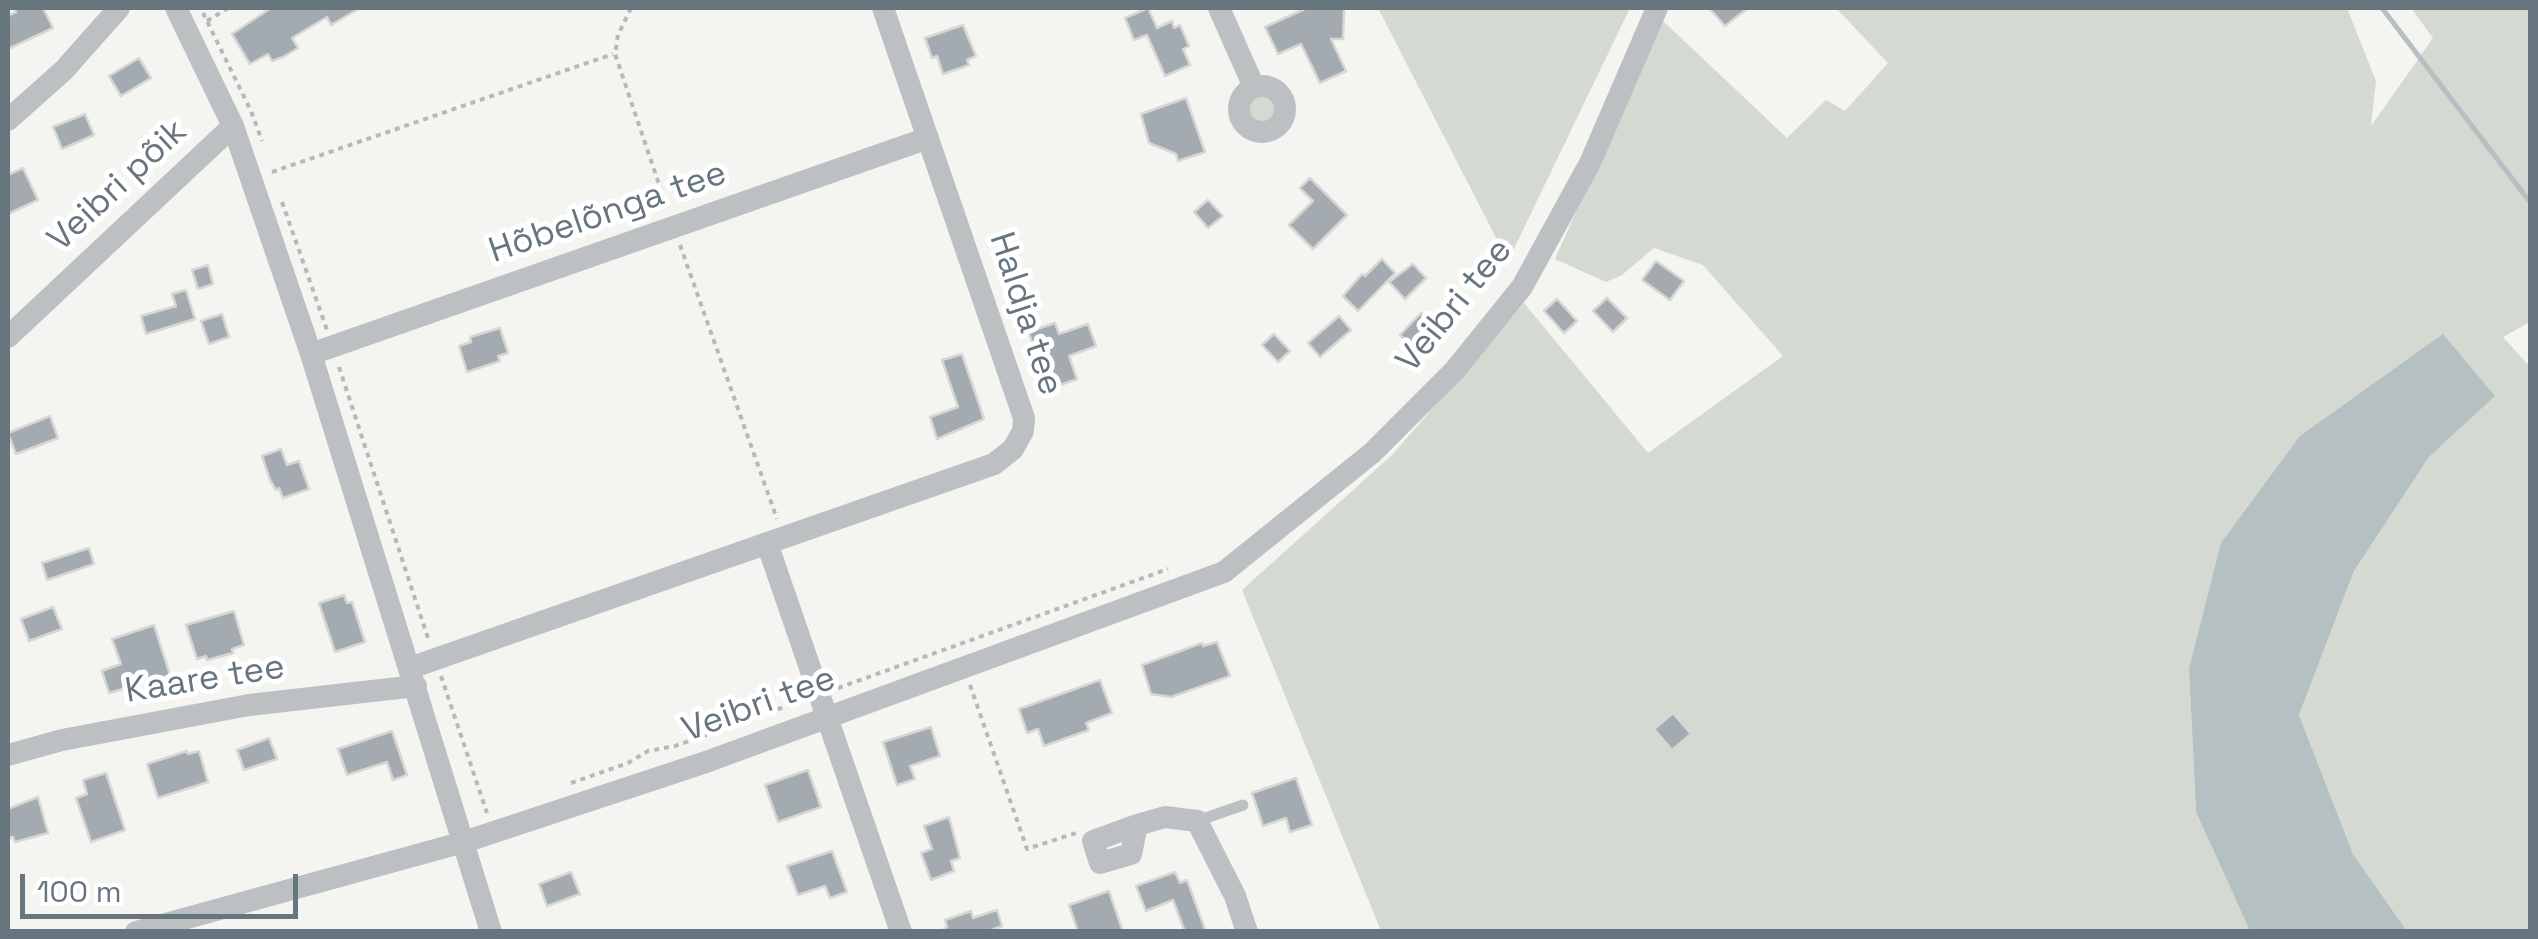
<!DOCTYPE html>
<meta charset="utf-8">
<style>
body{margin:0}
#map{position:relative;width:2538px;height:939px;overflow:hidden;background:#f4f4f1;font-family:"Space Grotesk",sans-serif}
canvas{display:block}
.frame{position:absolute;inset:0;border:10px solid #67757f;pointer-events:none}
.scale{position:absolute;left:20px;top:874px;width:278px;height:45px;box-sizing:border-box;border:5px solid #67757f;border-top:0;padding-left:12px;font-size:30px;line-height:35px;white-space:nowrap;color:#67757f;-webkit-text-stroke:8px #fff;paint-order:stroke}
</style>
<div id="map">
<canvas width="2538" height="939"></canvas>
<div class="frame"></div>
<div class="scale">100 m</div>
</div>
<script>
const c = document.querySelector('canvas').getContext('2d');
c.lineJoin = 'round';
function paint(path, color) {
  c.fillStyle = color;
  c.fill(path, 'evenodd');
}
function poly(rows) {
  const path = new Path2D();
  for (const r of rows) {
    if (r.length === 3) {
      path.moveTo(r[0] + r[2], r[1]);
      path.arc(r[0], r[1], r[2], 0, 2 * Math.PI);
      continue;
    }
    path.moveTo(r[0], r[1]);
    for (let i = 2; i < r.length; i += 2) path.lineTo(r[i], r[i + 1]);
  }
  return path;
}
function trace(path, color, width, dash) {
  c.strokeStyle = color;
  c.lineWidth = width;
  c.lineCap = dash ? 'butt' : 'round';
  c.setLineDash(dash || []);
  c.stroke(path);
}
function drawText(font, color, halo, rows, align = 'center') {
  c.font = font + ' "Space Grotesk",sans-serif';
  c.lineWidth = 10;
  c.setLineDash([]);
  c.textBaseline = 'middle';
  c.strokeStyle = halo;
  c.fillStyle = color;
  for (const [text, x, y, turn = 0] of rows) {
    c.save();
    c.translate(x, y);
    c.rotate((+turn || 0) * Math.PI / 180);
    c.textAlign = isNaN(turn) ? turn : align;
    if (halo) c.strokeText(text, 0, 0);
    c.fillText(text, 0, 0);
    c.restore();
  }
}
paint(poly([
 [1378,8,1630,8,1508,261],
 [1836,8,2347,8,2376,81,2371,126,2433,38,2411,8,2530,8,2530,322,2503,337,2530,367,2530,931,2407,931,2353,854,2299,715,2354,571,2429,457,2495,396,2189,669,2196,812,2250,931,1381,931,1242,590,1393,454,1524,303,1648,453,1783,356,1703,265,1654,248,1622,275,1606,282,1555,259,1662,20,1787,138,1826,100,1845,111,1888,63],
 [1261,110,18]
]), '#d4d9d1');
paint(poly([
 [2443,334,2495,396,2429,457,2354,571,2299,715,2353,854,2407,931,2250,931,2196,812,2189,669,2221,543,2300,436]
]), '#b5c0c3');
trace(poly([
 [2382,8,2530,202]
]), '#b5c0c3', 5);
const building = poly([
 [14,8,43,8,53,28,8,49,8,16,16,12,14,8],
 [271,8,360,8,331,25,327,17,292,38,298,48,283,57,272,61,268,54,250,64,232,34,271,8],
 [1148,8,1157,28,1172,21,1174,28,1180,25,1189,46,1183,49,1190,65,1165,76,1147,35,1134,40,1125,18,1148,8],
 [1307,8,1344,8,1343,39,1331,39,1346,71,1320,83,1301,44,1278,54,1265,27,1307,8],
 [1709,8,1748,8,1725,26,1709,8],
 [963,25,976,56,967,60,969,65,943,74,937,56,932,58,925,38,963,25],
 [139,58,151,78,121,96,109,76,139,58],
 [1186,98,1205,152,1178,161,1176,154,1149,143,1141,114,1186,98],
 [85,114,94,135,62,149,53,127,85,114],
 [23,168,38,200,8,214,8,175,23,168],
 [1310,178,1347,215,1313,249,1289,225,1313,201,1300,188,1310,178],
 [1208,200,1223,216,1208,228,1194,212,1208,200],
 [1382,259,1395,273,1358,311,1343,296,1362,274,1365,276,1382,259],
 [1656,261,1684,281,1670,300,1642,280,1656,261],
 [1413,264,1426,278,1405,299,1389,282,1413,264],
 [208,265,213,284,198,289,192,270,208,265],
 [186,290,195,319,146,334,141,316,176,306,172,294,186,290],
 [1607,298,1627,318,1613,332,1593,311,1607,298],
 [1557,299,1577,321,1564,333,1544,311,1557,299],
 [1421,313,1438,329,1417,351,1400,335,1421,313],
 [222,314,229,337,209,344,201,321,222,314],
 [1339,316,1351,330,1320,357,1308,343,1339,316],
 [1055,323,1059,334,1088,324,1096,346,1069,356,1077,379,1052,388,1028,332,1055,323],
 [500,328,508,353,498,356,500,361,467,372,459,346,471,342,470,337,500,328],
 [1274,334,1290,351,1278,362,1262,345,1274,334],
 [962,354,984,419,937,439,930,417,958,407,942,360,962,354],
 [50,416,58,438,16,454,8,433,50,416],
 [281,449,287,465,299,461,309,489,283,498,279,488,276,490,270,480,262,456,281,449],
 [89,548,94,564,47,580,42,563,89,548],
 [344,595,347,603,352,602,365,642,335,652,319,603,344,595],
 [53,607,62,629,29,641,21,619,53,607],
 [234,611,244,645,232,649,233,653,207,660,206,656,197,659,186,625,234,611],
 [154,625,170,675,109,693,102,671,121,664,112,639,154,625],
 [1217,642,1230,676,1171,697,1151,694,1142,665,1202,643,1203,646,1217,642],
 [1100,680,1112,713,1086,723,1089,730,1044,746,1038,729,1027,733,1019,709,1100,680],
 [1673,713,1691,734,1672,750,1654,729,1673,713],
 [931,727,940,756,910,766,915,779,897,785,883,742,931,727],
 [392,731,407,775,393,780,387,762,347,775,338,749,392,731],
 [269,738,277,759,244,770,237,750,269,738],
 [187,751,188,754,199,751,208,782,158,798,147,764,187,751],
 [808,770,821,807,778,822,765,785,808,770],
 [106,773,125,830,91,842,76,798,87,794,83,780,106,773],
 [1296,778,1312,825,1290,832,1286,818,1263,826,1252,793,1296,778],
 [38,797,48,833,15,842,13,837,8,838,8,809,38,797],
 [949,817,960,858,951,861,954,871,931,880,921,853,932,849,924,826,949,817],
 [832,851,847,892,830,898,825,886,798,895,787,866,832,851],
 [571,872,580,894,547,906,539,884,571,872],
 [1175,872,1180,883,1187,880,1206,932,1185,932,1173,900,1146,911,1136,886,1175,872],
 [1109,891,1123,932,1078,932,1069,905,1109,891],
 [997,910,1002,926,986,932,940,932,947,927,945,920,971,911,973,918,997,910]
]);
paint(building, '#a4abb0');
trace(building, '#d6d6d4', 2.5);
trace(poly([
 [631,8,618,35,615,54,667,208],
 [203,13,251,111,262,141],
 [207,21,228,8],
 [272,172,613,54],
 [282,202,327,330],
 [680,245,777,519],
 [339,367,428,638],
 [441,676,487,813],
 [970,685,1027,849,1076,833],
 [838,688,1168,569],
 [571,783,628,763,648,751,675,746,801,701]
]), '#b6b9bb', 4, [5, 5]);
trace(poly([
 [1197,821,1243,805]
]), '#bcc0c3', 11);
trace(poly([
 [176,8,233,126,311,354,491,932],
 [1219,8,1254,87],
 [1262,109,23],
 [8,120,64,70,119,8],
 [8,337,233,126],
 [311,354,928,138],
 [768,546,901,932],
 [410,668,994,464,1013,449,1023,431,1024,418,883,8],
 [8,755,62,740,249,705,416,686],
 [1137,825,1131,854,1100,863,1093,841,1137,825,1165,817,1197,821,1235,896,1247,932],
 [136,932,464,842,706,762,1224,572,1372,453,1455,370,1522,287,1590,163,1657,8]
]), '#bcc0c3', 22);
drawText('35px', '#67757f', '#fff', [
 ["Veibri põik",118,186,-43],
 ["Hõbelõnga tee",608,213,-19],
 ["Veibri tee",1455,306,-51],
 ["Haldja tee",1025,314,72],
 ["Kaare tee",205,680,-9],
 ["Veibri tee",759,705,-20]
]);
</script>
